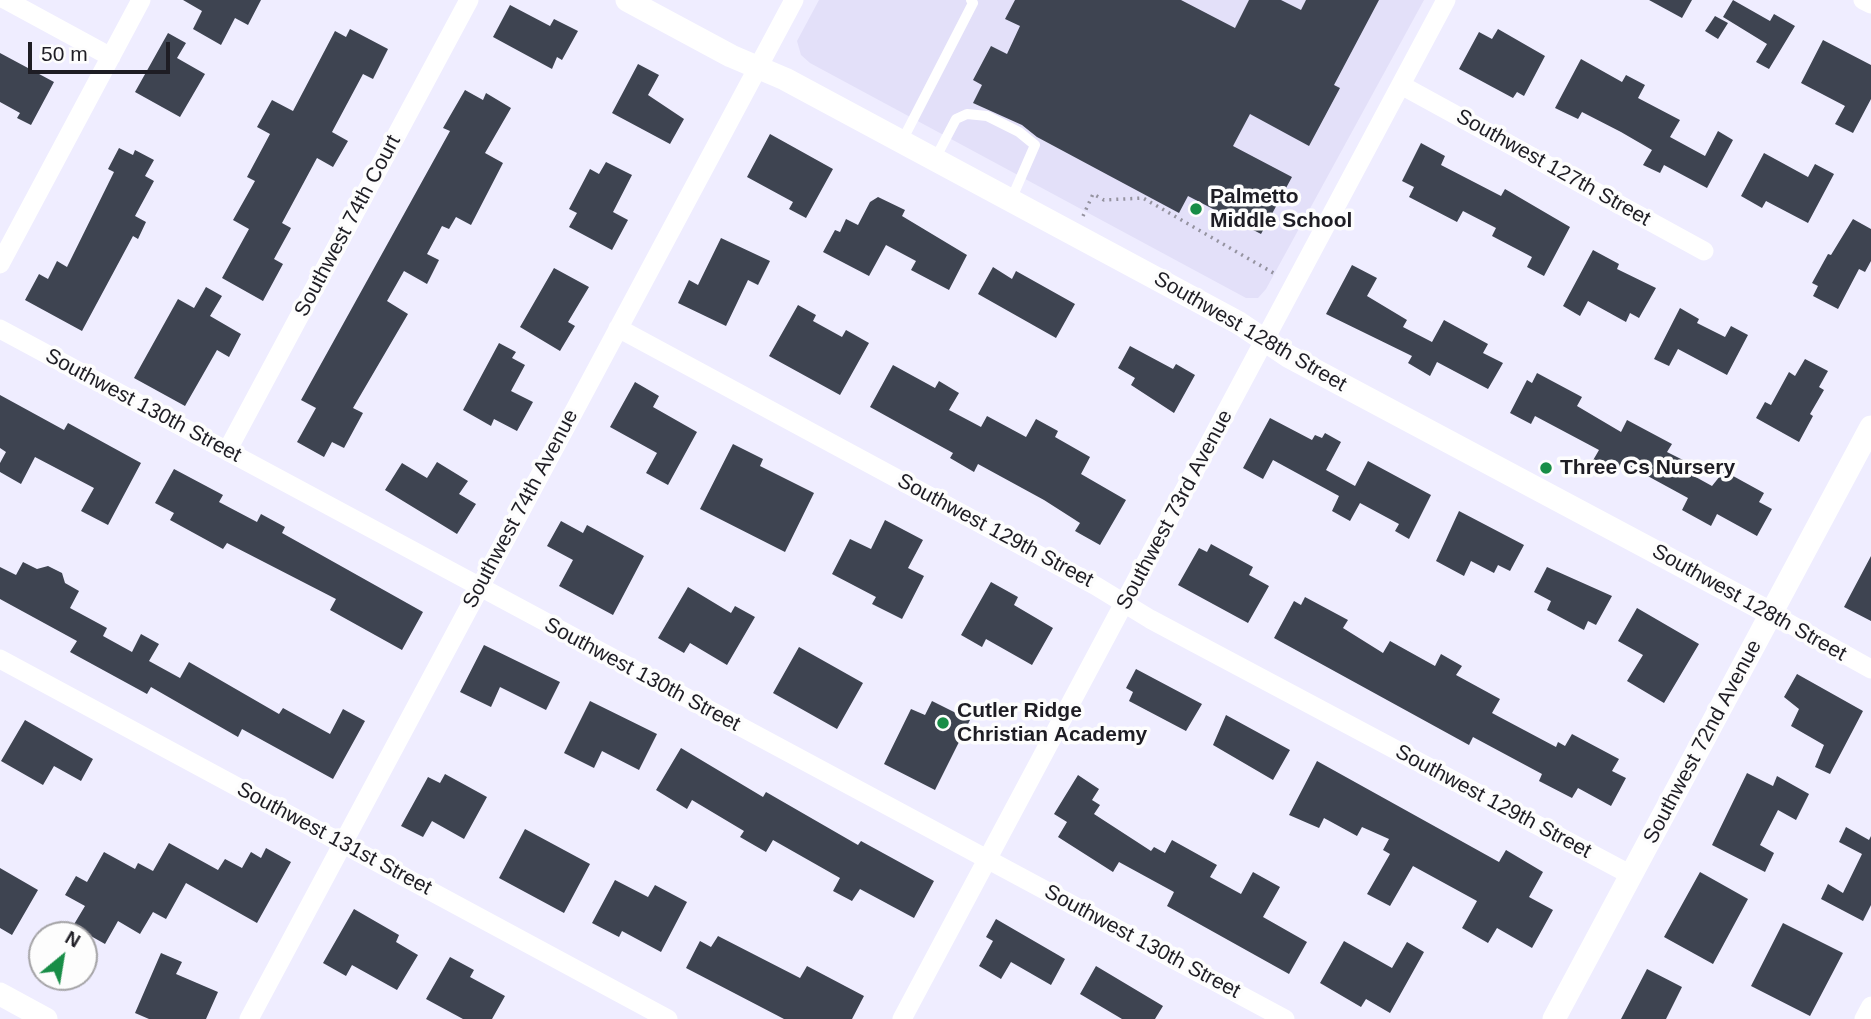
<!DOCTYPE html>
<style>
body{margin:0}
#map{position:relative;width:1871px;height:1019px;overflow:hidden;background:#efedff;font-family:Arial,sans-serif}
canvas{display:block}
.north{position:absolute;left:28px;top:921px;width:70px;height:70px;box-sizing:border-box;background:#fdfdfd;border:2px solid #a4a3a6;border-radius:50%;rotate:30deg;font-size:19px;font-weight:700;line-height:28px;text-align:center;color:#1e1d24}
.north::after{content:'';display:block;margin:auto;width:24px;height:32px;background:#188d47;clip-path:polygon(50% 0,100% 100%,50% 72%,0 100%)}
.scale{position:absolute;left:28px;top:42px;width:142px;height:32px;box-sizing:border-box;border:4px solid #1e1d24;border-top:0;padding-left:9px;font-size:21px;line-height:24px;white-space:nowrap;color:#1e1d24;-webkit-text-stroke:5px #fdfdfd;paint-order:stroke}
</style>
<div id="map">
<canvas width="1871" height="1019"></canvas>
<div class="north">N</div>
<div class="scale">50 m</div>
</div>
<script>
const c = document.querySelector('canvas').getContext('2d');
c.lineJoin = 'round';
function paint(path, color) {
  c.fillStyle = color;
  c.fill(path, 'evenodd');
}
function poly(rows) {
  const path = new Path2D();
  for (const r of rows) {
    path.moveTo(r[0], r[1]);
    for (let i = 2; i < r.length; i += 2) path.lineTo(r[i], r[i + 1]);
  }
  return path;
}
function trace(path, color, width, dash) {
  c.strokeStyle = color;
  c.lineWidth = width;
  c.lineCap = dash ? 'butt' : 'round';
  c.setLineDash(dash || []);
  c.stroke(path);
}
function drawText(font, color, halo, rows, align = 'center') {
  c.font = font + ' Arial,sans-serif';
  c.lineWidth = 7;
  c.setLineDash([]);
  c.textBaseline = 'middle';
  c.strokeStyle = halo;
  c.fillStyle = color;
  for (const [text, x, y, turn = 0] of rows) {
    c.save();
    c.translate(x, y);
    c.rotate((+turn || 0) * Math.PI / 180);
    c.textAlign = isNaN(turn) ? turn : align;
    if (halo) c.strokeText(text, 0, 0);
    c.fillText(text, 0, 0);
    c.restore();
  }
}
paint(poly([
 [819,0,1424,0,1266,289,1258,298,1246,298,810,63,801,55,797,41]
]), '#e3e0f9');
paint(poly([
 [183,0,261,0,248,25,235,18,221,45,193,29,202,11],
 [1015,0,1181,0,1235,28,1249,0,1281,0,1301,10,1306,0,1379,0,1334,85,1340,88,1309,146,1250,114,1233,146,1292,177,1261,234,1188,196,1179,213,1037,137,1022,125,973,103,982,85,973,80,991,46,1007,54,1020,26,1005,19],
 [1649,0,1692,0,1682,18],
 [1733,0,1770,21,1774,14,1795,26,1769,69,1756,62,1767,44,1723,17],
 [510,5,550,26,554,19,578,31,562,60,557,57,552,69,493,37],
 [1715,16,1728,23,1718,39,1705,31],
 [350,29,388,49,373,79,363,74,332,132,348,141,333,167,317,158,282,223,291,228,274,259,283,264,263,301,222,278,249,229,233,220,255,181,247,177,270,134,257,127,272,100,293,111,335,31,346,37],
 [1498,29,1545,56,1524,96,1517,92,1513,98,1459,69,1479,32,1492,39],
 [168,33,186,43,177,58,205,74,180,117,135,92],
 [1823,40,1871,65,1871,99,1853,133,1835,124,1845,106,1801,83],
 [0,53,54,82,31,125,17,118,20,113,0,102],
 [1581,59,1622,82,1626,75,1645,85,1638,98,1680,120,1670,137,1705,156,1718,131,1733,140,1707,188,1664,165,1660,173,1643,165,1652,150,1621,132,1582,112,1578,119,1555,108],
 [638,64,659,75,648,95,684,119,670,144,612,113],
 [465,90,483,100,486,93,511,108,485,153,503,163,471,225,456,217,449,229,442,226,427,254,439,260,427,284,404,271,387,301,408,314,353,408,363,413,344,448,332,442,324,457,297,442,316,408,301,400,450,131,443,128],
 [770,134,833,169,806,218,789,209,793,202,747,177],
 [1421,143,1445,156,1441,165,1501,196,1505,189,1570,227,1544,276,1527,267,1532,257,1492,236,1496,228,1463,211,1457,222,1409,197,1414,187,1402,181],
 [119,148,133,155,135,150,154,160,145,176,154,181,135,216,146,222,138,239,133,236,82,331,25,300,39,274,48,279,57,261,67,267,114,172,108,169],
 [1764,153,1808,177,1815,164,1834,174,1808,223,1766,201,1762,208,1741,196],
 [606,162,632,175,613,212,628,220,612,250,569,227,577,213,569,209,590,169,599,174],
 [878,197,905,210,902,216,967,255,949,290,911,270,916,261,886,245,869,276,823,252,835,230,840,232,846,219,858,225,870,202],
 [1853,219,1871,229,1871,261,1865,272,1859,269,1838,309,1813,296,1818,286,1812,283,1828,254,1831,255],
 [721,238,770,261,758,285,748,280,726,326,678,303,689,280,698,285],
 [1593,250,1619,264,1617,269,1656,288,1639,318,1630,313,1626,322,1588,301,1580,316,1563,306],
 [1352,265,1377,278,1367,296,1407,320,1403,327,1432,342,1444,320,1488,344,1483,353,1503,363,1488,389,1437,362,1430,376,1408,363,1412,356,1326,314],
 [993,267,1012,279,1016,271,1075,304,1056,338,978,294],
 [554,268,589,287,568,322,575,326,560,351,520,327],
 [206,287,222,296,210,316,241,334,229,357,217,350,185,406,134,378,178,299,194,308],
 [798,305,816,315,813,321,842,337,846,330,869,343,840,395,769,356],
 [1680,308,1699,319,1697,323,1725,337,1731,326,1748,335,1727,375,1678,349,1669,366,1654,359],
 [499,343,516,352,512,358,525,365,511,391,533,402,517,431,494,419,491,426,463,410],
 [1130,346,1173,369,1176,364,1195,375,1174,413,1131,385,1135,378,1118,368],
 [1805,359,1828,371,1819,387,1824,390,1810,414,1813,416,1799,442,1756,418,1765,402,1771,405,1789,372,1795,376],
 [893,365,935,388,939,381,959,393,949,410,981,427,987,416,1026,437,1036,419,1058,431,1055,437,1090,457,1081,474,1126,500,1100,545,1075,531,1080,523,1044,500,978,464,974,472,950,458,953,453,870,407],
 [1537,373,1582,397,1577,406,1621,432,1627,420,1672,444,1667,452,1687,462,1683,470,1712,486,1724,471,1764,493,1759,502,1772,509,1757,536,1717,514,1711,526,1682,510,1688,498,1622,462,1615,474,1592,462,1599,450,1535,416,1531,424,1510,413,1527,380,1532,383],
 [635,382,659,396,653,407,697,432,668,485,646,473,657,453,610,427],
 [0,395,64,430,68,423,141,463,108,525,81,511,94,488,35,457,21,484,0,472,0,463,6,452,0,448],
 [1270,418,1312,440,1315,435,1322,438,1325,433,1341,442,1326,470,1355,486,1368,461,1431,495,1409,539,1395,531,1399,524,1360,503,1350,521,1332,511,1339,496,1273,460,1263,479,1243,468],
 [733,444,763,459,760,466,814,493,785,552,700,509],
 [437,462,468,481,459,494,476,504,457,534,385,490,402,463,427,478],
 [174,469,223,495,219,502,257,522,261,514,285,527,282,533,423,612,402,650,330,610,336,599,227,543,223,549,170,520,174,513,155,503],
 [1459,511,1524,545,1510,571,1498,565,1494,573,1471,561,1464,576,1436,561],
 [885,520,923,540,908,568,924,576,902,619,872,604,876,597,832,574,850,539,871,549],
 [561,521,583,533,587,525,644,556,613,615,559,586,573,560,547,546],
 [1211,544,1253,567,1249,575,1269,586,1248,623,1178,585,1199,548,1207,552],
 [1871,556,1871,621,1844,607],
 [23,562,37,569,48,566,62,573,65,583,79,591,70,608,107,628,103,636,132,652,141,634,159,644,149,661,180,678,189,662,279,714,283,708,330,734,343,709,365,721,333,779,242,729,238,737,151,687,147,694,70,652,77,641,0,599,0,567,16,575],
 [1547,567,1612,596,1596,625,1588,621,1584,630,1547,610,1551,601,1534,592],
 [991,582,1018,597,1014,605,1053,628,1032,665,986,639,982,647,961,635],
 [688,587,731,613,735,606,755,617,727,665,690,643,684,653,658,638],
 [1305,597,1348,620,1343,628,1383,653,1390,641,1435,666,1441,654,1462,666,1456,675,1500,699,1492,713,1556,747,1558,742,1565,746,1572,734,1619,759,1612,771,1626,778,1611,806,1578,788,1572,798,1539,781,1542,774,1473,737,1469,745,1274,638,1294,601,1301,605],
 [1637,608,1699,644,1664,703,1627,681,1643,655,1618,641],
 [484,645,560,682,546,710,500,687,491,707,460,692],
 [799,647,863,683,837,729,773,693],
 [1136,669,1202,704,1186,731,1129,701,1133,692,1126,688],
 [1797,674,1863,711,1830,774,1815,767,1824,745,1791,726,1799,709,1784,697],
 [590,701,657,734,639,770,602,751,594,768,564,753],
 [932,701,970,720,935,790,884,764,911,709,925,715],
 [1226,715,1290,750,1273,780,1213,745],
 [25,720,93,759,81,781,54,766,43,785,1,761],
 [681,748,763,797,766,792,858,845,861,841,934,881,914,918,860,889,852,901,833,891,840,878,773,840,766,852,740,837,744,831,692,800,687,809,656,790],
 [1317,761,1499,862,1506,850,1543,872,1529,897,1553,910,1532,948,1497,928,1488,943,1462,928,1477,901,1413,866,1390,906,1367,894,1390,854,1383,850,1389,839,1362,827,1357,836,1324,818,1319,828,1289,815],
 [1747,773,1773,786,1777,776,1809,794,1796,820,1778,810,1760,845,1774,853,1765,872,1712,845],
 [445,774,487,797,464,839,432,821,423,837,401,826,428,777,440,783],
 [1078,775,1099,789,1092,800,1100,805,1094,814,1151,851,1154,847,1165,853,1172,840,1217,865,1210,877,1241,894,1253,872,1280,887,1263,917,1307,942,1289,974,1167,906,1174,892,1119,862,1113,872,1058,837,1067,822,1054,814],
 [1846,827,1869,840,1871,836,1871,905,1863,921,1821,899,1828,884,1843,893,1862,854,1839,842],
 [525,829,590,864,564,913,499,878],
 [169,843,218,870,225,859,242,868,251,852,261,858,266,848,291,862,257,923,186,883,166,919,153,912,140,934,118,921,105,944,73,926,85,906,65,895,76,876,87,882,104,852,135,869,138,863,153,871],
 [0,868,38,890,12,935,0,928],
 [1700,872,1748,899,1713,964,1664,937],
 [615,880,648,897,655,885,687,902,661,952,622,931,619,937,592,923],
 [354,909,399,935,396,942,418,955,397,990,352,965,346,976,323,963],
 [996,919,1065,959,1051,985,1011,962,1001,979,979,966,993,941,986,937],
 [1783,923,1843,953,1810,1016,1751,986],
 [718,936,800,978,807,966,864,996,852,1019,784,1019,686,968,700,941,711,947],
 [1344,941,1392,968,1407,942,1424,952,1390,1013,1366,999,1361,1007,1320,983],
 [161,953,182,962,176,974,218,992,206,1019,149,1019,135,1013],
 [450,957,474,970,470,977,505,996,492,1019,463,1019,426,999],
 [1096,966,1163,1006,1155,1019,1122,1019,1080,994],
 [1647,969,1682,987,1666,1019,1621,1019]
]), '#3e4451');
trace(poly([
 [1083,216,1093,194,1104,200,1143,198,1277,275]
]), '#9593a0', 3.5, [2, 5]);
trace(poly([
 [902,141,973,3,971,0],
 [935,159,956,119,967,114,987,116,1019,132,1035,145,1011,200]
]), '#fff', 10);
trace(poly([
 [6,0,111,57],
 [1863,0,1871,4],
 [1401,85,1704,251],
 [0,264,141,0],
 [618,328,1096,586,1150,619,1631,875],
 [0,329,1285,1019],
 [227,451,469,0],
 [1772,614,1871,669],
 [0,659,668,1019],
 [249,1019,794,0],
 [902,1019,1446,0],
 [1864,1019,1871,1006]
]), '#fff', 19);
trace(poly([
 [627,0,731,56,785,79,1239,323,1288,356,1772,614],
 [0,994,46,1019],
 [1554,1019,1871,427]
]), '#fff', 23);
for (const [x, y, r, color] of [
 [1196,209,7,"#188d47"],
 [1546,468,7,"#188d47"],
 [943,723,7,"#188d47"]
]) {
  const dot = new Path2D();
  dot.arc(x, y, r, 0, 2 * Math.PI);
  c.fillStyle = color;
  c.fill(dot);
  trace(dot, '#fdfdfd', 2.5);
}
drawText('21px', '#1e1d24', '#fdfdfd', [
 ["Southwest 127th Street",1553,168,29],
 ["Southwest 74th Court",348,226,-62],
 ["Southwest 128th Street",1250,332,30],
 ["Southwest 130th Street",143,406,28],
 ["Southwest 74th Avenue",521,509,-62],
 ["Southwest 73rd Avenue",1175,510,-62],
 ["Southwest 129th Street",995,531,28],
 ["Southwest 128th Street",1749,603,29],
 ["Southwest 130th Street",642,675,28],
 ["Southwest 72nd Avenue",1703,742,-62],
 ["Southwest 129th Street",1493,802,28],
 ["Southwest 131st Street",334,839,28],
 ["Southwest 130th Street",1142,942,28]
]);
drawText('bold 21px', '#1e1d24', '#fdfdfd', [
 ["Palmetto",1210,197],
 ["Middle School",1210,221],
 ["Three Cs Nursery",1560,468],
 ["Cutler Ridge",957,711],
 ["Christian Academy",957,735]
], 'left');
</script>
